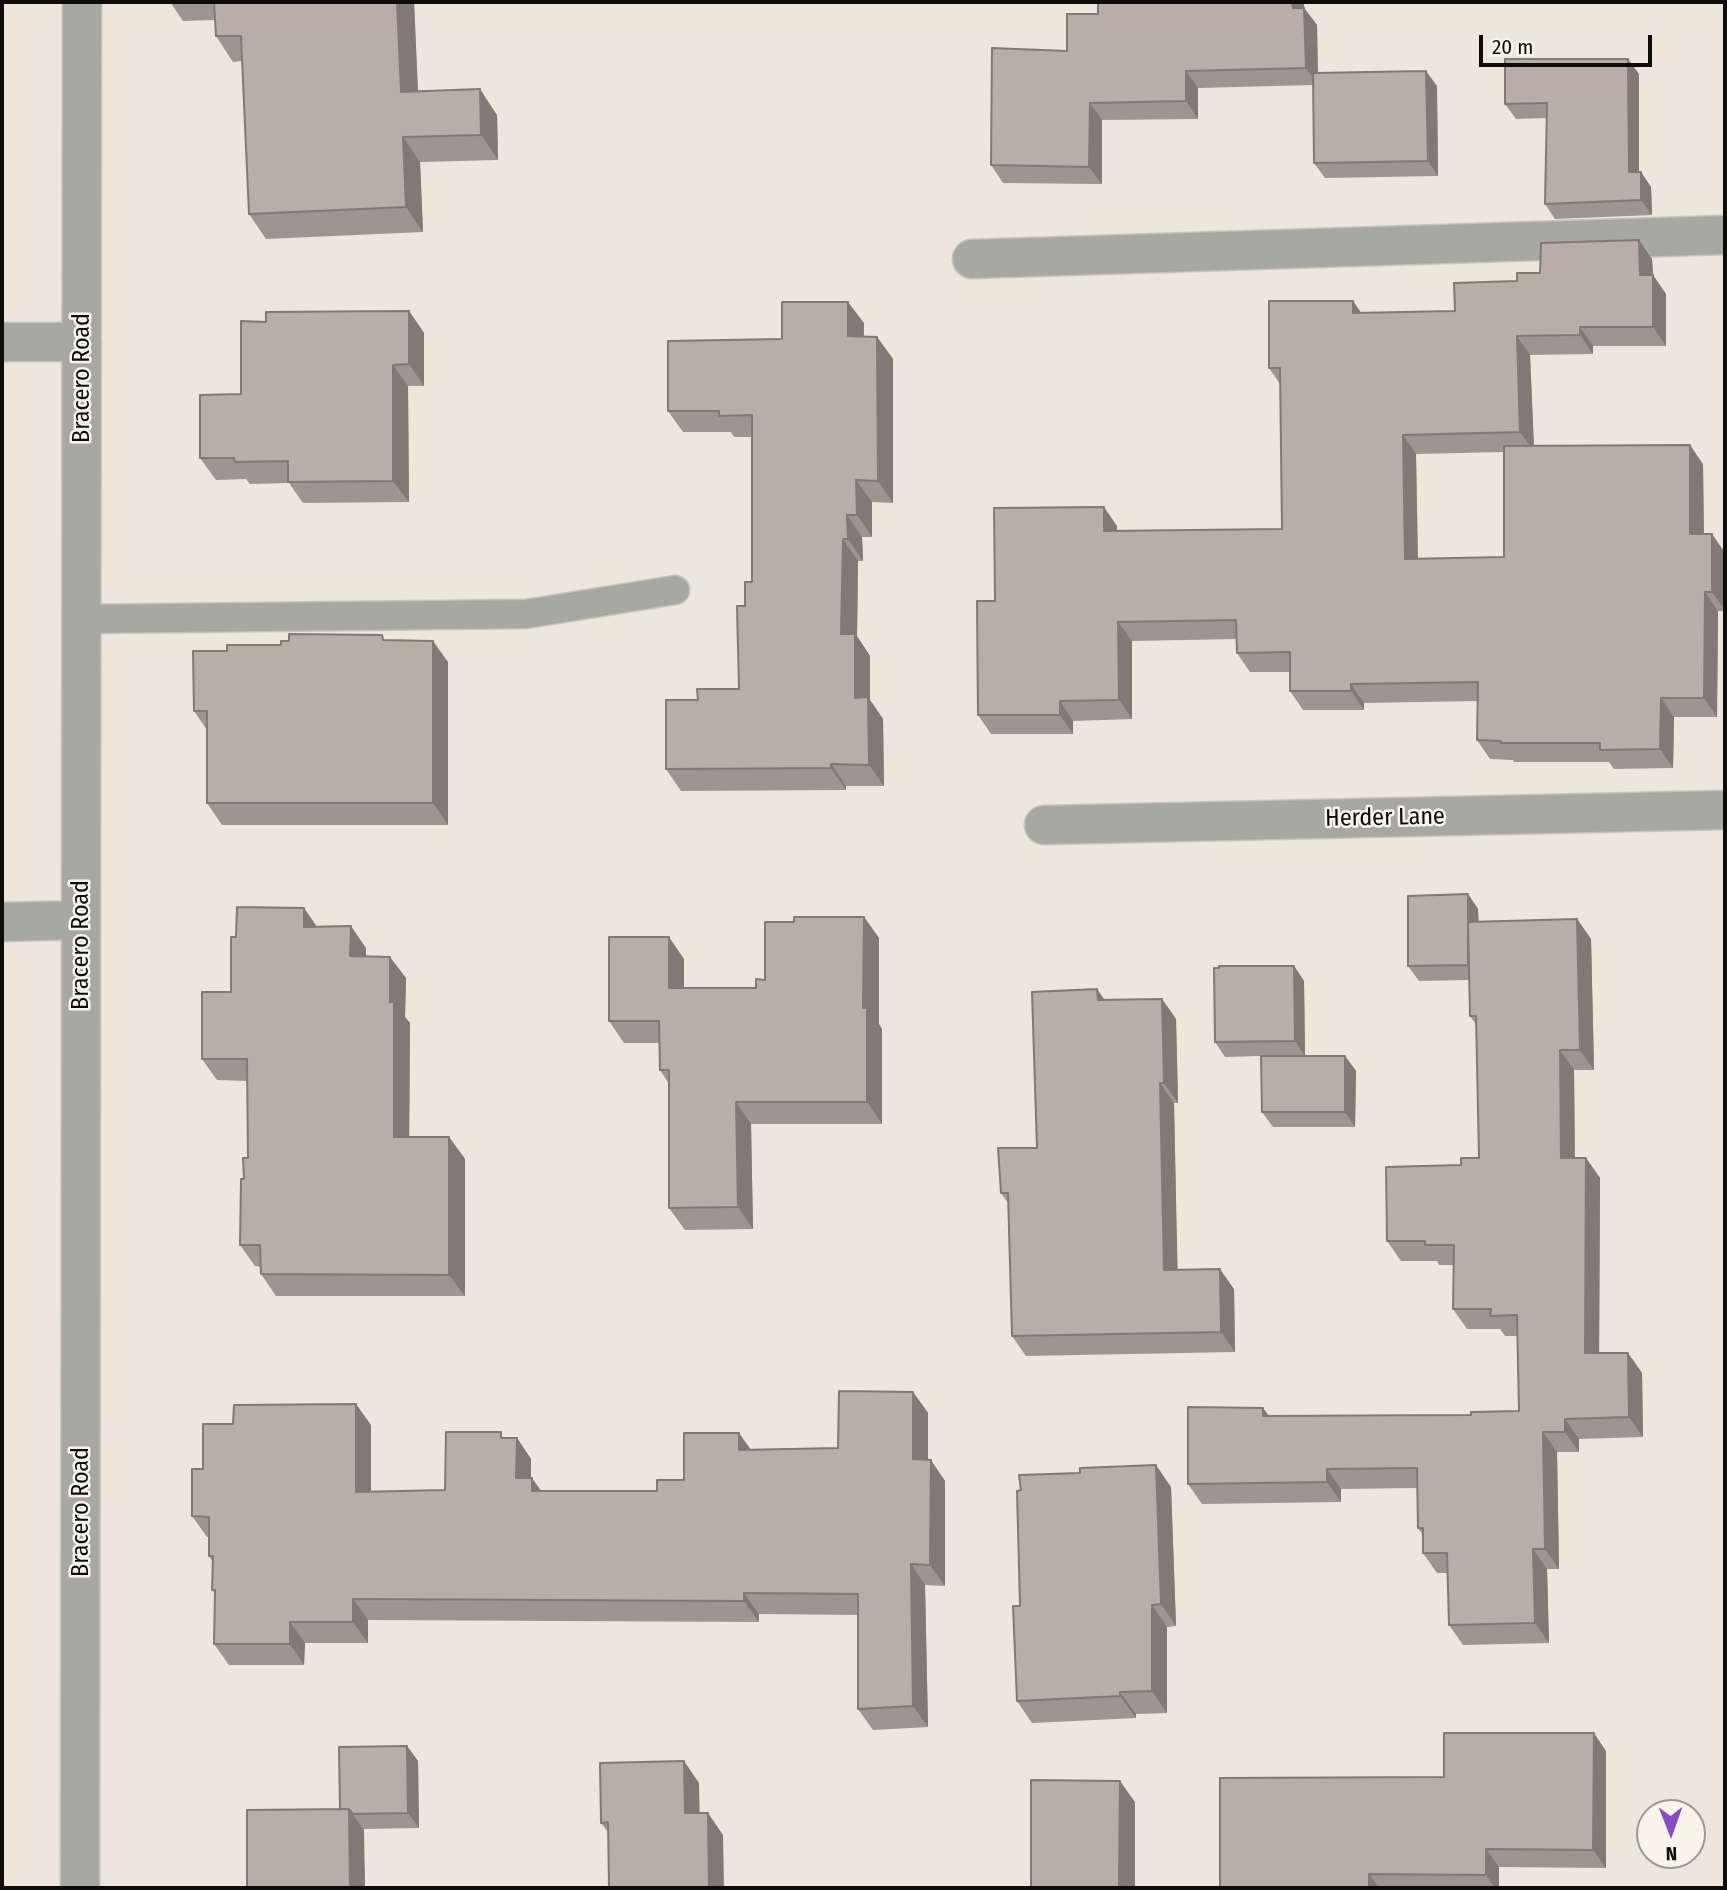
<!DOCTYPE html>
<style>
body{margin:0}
#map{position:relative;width:1727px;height:1890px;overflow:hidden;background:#ece6dc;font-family:"Fira Sans Condensed",sans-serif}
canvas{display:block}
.frame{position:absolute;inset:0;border:4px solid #0e0c09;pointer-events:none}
.north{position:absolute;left:1636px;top:1799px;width:70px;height:70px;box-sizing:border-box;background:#faf3e9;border:2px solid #9c978f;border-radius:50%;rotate:179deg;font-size:19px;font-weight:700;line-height:28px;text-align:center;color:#0e0c09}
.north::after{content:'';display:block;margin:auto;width:24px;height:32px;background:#864ec5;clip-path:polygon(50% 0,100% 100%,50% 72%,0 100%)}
.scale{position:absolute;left:1479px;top:35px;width:173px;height:32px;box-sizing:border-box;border:4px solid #0e0c09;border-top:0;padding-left:9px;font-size:21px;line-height:24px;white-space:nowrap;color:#0e0c09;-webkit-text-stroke:5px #faf3e9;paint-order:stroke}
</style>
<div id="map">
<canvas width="1727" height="1890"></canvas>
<div class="frame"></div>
<div class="north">N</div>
<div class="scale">20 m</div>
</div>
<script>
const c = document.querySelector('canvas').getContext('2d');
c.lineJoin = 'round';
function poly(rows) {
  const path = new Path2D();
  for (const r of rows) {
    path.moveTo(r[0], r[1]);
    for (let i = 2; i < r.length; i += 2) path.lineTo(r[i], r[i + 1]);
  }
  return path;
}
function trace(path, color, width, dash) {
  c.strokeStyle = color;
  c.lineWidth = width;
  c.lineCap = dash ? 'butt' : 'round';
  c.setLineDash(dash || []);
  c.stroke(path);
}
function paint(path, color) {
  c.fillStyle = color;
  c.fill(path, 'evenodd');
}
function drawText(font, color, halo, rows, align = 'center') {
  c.font = font + ' "Fira Sans Condensed",sans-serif';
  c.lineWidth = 5;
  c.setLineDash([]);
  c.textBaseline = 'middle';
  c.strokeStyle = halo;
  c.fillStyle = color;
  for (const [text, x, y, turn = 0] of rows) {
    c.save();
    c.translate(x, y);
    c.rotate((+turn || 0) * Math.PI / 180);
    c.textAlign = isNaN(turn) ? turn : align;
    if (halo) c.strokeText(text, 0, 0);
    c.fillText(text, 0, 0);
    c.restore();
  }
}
const service = poly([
 [82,619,526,614,675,590]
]);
const minor = poly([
 [972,259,1725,235],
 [2,342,82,342],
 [1044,825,1725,810],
 [2,922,81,920],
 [80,1888,82,2]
]);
trace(service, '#c8c3ba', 31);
trace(minor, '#c8c3ba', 41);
trace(service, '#a8a8a3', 28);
trace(minor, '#a8a8a3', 38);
paint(poly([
 [170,2,414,2,418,91,497,115,498,160,420,162,423,232,266,239,249,214,242,61,233,62,216,36,215,20,183,21],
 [1304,8,1317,25,1318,73,1437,86,1438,176,1325,178,1314,163,1313,85,1198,88,1198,119,1102,120,1102,184,1003,183,991,165,1067,51],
 [1639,74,1639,172,1641,172,1651,187,1652,215,1555,219,1545,204,1547,118,1516,119,1505,104],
 [1639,240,1652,259,1653,275,1666,294,1666,346,1593,346,1593,354,1530,355,1534,446,1703,464,1704,534,1712,534,1725,553,1725,611,1718,611,1717,717,1674,717,1673,768,1614,769,1609,762,1514,762,1513,760,1490,759,1477,740,1477,701,1364,703,1364,710,1303,710,1290,691,1290,672,1250,672,1237,653,1237,639,1132,641,1132,719,1073,721,1073,734,991,734,978,715,995,601,1117,526,1117,531,1282,529,1280,384,1269,368,1353,301,1361,313,1455,311,1517,281],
 [1504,452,1504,557,1418,559,1416,454],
 [409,311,424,333,424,386,408,386,409,502,303,503,289,483,250,484,246,479,216,480,200,458,241,394,266,322],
 [864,323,864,337,877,337,893,359,893,503,872,502,872,537,862,537,863,561,858,561,857,636,870,656,870,700,883,719,884,786,846,786,846,790,681,791,666,769,698,700,739,689,745,606,752,582,752,437,734,437,731,432,683,432,668,411,782,339],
 [386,641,448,662,448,825,222,825,207,803,207,730,194,711,227,651,281,645],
 [1468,894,1478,909,1479,922,1577,919,1591,939,1594,1070,1574,1070,1575,1158,1586,1158,1600,1178,1599,1353,1628,1353,1642,1373,1643,1437,1579,1439,1579,1452,1557,1452,1559,1569,1547,1569,1549,1643,1463,1645,1449,1625,1447,1573,1437,1573,1423,1553,1423,1535,1418,1528,1417,1488,1341,1489,1341,1502,1202,1504,1188,1484,1263,1408,1269,1416,1471,1415,1519,1411,1517,1336,1505,1336,1500,1329,1467,1329,1453,1309,1453,1265,1439,1265,1437,1261,1401,1261,1387,1241,1461,1165,1479,1158,1477,1026,1470,1016,1469,980,1419,981,1408,966],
 [304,908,317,927,366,948,366,956,406,978,405,1017,410,1023,409,1137,449,1137,465,1159,465,1296,276,1296,261,1274,261,1267,255,1266,240,1245,244,1179,248,1158,247,1081,217,1080,202,1059,231,992,236,937],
 [864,917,879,938,879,1024,882,1029,882,1124,751,1124,753,1229,685,1230,669,1208,669,1084,660,1070,660,1043,624,1043,609,1021,684,959,684,988,756,988,765,980,794,922],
 [1294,966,1304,981,1305,1056,1345,1056,1356,1071,1355,1127,1273,1127,1262,1112,1261,1056,1225,1057,1215,1042],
 [1097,989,1104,1000,1162,999,1176,1019,1178,1103,1174,1103,1177,1269,1234,1289,1235,1352,1026,1356,1012,1336,1008,1203,1001,1193,1037,1148],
 [913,1392,928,1413,928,1460,945,1481,945,1586,925,1585,928,1727,873,1730,858,1709,858,1615,759,1614,759,1622,368,1620,368,1643,305,1643,304,1665,229,1665,214,1644,215,1593,212,1590,213,1562,209,1556,209,1537,207,1537,192,1516,203,1469,371,1425,371,1492,445,1490,506,1438,517,1438,531,1459,531,1478,541,1491,657,1491,750,1450,838,1448],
 [1171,1487,1176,1626,1167,1627,1167,1713,1136,1714,1136,1718,1032,1723,1017,1701,1020,1606],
 [407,1746,418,1761,419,1828,363,1829,365,1888,247,1888,340,1809],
 [1606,1751,1606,1868,1499,1867,1499,1888,1220,1888,1444,1777],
 [699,1783,699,1813,723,1835,608,1832,601,1823]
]), '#9e9590');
paint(poly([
 [397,2,414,2,419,117,401,92],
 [1292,2,1304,2,1305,26,1293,8],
 [1304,8,1317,25,1318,85,1306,68],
 [1628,59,1639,74,1639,187,1629,172],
 [1186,71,1198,88,1198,119,1186,101],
 [1426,71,1437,86,1438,176,1428,161],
 [480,89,497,115,498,160,481,135],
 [1090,103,1102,120,1102,184,1089,167],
 [403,137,420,162,423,232,406,207],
 [1641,172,1651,187,1652,215,1641,200],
 [1639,240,1652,259,1653,275,1666,294,1666,346,1653,327,1640,275],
 [1353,301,1366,320,1353,313],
 [848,302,864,323,863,358,848,336],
 [409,311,424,333,424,386,409,364],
 [1580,327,1593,346,1593,354,1580,335],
 [1517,336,1530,355,1534,451,1520,432],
 [877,337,893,359,893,503,878,481],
 [393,365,408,386,409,502,393,481],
 [1403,435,1416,454,1418,578,1405,559],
 [1690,445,1703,464,1704,553,1690,534],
 [856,480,872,502,872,537,857,515],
 [1104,507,1117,526,1117,550,1104,531],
 [847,515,862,537,863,561,848,539],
 [1712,534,1725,553,1725,610,1712,592],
 [843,539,858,561,857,636,870,656,870,700,883,719,884,786,869,765,841,634],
 [1705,592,1718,611,1717,717,1704,698],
 [1118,622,1132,641,1132,719,1119,700],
 [433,641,448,662,448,825,433,803],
 [1351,684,1364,703,1364,710,1351,691],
 [1661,698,1674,717,1673,768,1660,749],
 [1060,701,1073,721,1073,734,1060,715],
 [831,764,846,786,846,790,831,768],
 [1468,894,1478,909,1479,980,1468,965],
 [304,908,319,930,304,927],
 [864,917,879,938,879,1024,882,1029,882,1124,867,1102,863,1008],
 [1577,919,1591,939,1594,1070,1580,1050],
 [351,926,366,948,365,978,350,956],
 [669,937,684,959,684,1010,669,988],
 [390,957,406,978,405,1017,410,1023,409,1159,394,1137,390,1002],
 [1294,966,1304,981,1305,1056,1295,1041],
 [1097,989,1111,1009,1098,1000],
 [1162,999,1176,1019,1178,1103,1164,1083],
 [1560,1050,1574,1070,1575,1178,1561,1158],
 [1345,1056,1356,1071,1355,1127,1345,1112],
 [1160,1083,1174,1103,1178,1290,1164,1270],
 [736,1102,751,1124,753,1229,738,1207],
 [449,1137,465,1159,465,1296,449,1275],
 [1586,1158,1600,1178,1599,1373,1585,1353],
 [1220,1269,1234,1289,1235,1352,1221,1332],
 [1628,1353,1642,1373,1643,1437,1629,1417],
 [913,1392,928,1413,928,1480,913,1459],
 [356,1404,371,1425,371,1513,356,1492],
 [1263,1408,1277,1428,1263,1416],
 [1565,1419,1579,1439,1579,1452,1565,1432],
 [1543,1432,1557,1452,1559,1569,1545,1549],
 [739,1433,754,1454,739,1450],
 [517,1438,531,1459,531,1499,516,1478],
 [931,1460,945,1481,945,1586,930,1565],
 [1156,1465,1171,1487,1176,1626,1161,1604],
 [1327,1469,1341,1489,1341,1502,1327,1482],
 [532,1478,547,1499,532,1491],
 [1533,1549,1547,1569,1549,1643,1535,1623],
 [911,1564,925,1585,928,1727,913,1706],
 [744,1593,759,1614,759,1622,744,1601],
 [353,1599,368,1620,368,1643,353,1622],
 [1152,1605,1167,1627,1167,1713,1152,1691],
 [290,1622,305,1643,304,1665,290,1644],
 [1120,1692,1136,1714,1136,1718,1120,1696],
 [1594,1733,1606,1751,1606,1868,1593,1850],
 [407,1746,418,1761,419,1828,408,1813],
 [684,1761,699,1783,700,1835,685,1813],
 [1120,1781,1135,1802,1135,1888,1119,1888],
 [349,1809,364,1830,365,1888,350,1888],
 [708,1813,723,1835,724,1888,709,1888],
 [1486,1849,1499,1867,1499,1888,1495,1888,1486,1875],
 [1369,1874,1379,1888,1369,1888]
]), '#817975');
const building = poly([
 [214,2,397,2,401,92,480,89,481,135,403,137,406,207,249,214,241,36,216,36,214,2],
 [1098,2,1292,2,1293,8,1304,8,1306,68,1186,71,1186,101,1090,103,1089,167,991,165,992,48,1067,51,1067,14,1098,14,1098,2],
 [1505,59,1628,59,1629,172,1641,172,1641,200,1545,204,1547,103,1505,104,1505,59],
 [1426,71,1428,161,1314,163,1313,73,1426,71],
 [1639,240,1640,275,1653,275,1653,327,1580,327,1580,335,1517,336,1520,432,1403,435,1405,559,1504,557,1504,446,1690,445,1690,534,1712,534,1712,592,1705,592,1704,698,1661,698,1660,749,1600,750,1600,743,1501,743,1501,741,1477,740,1478,682,1351,684,1351,691,1290,691,1290,652,1237,653,1236,620,1118,622,1119,700,1060,701,1060,715,978,715,977,601,995,601,994,508,1104,507,1104,531,1282,529,1280,368,1269,368,1269,301,1353,301,1353,313,1455,311,1454,283,1517,281,1517,273,1540,273,1541,243,1639,240],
 [782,302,848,302,848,336,877,337,878,481,856,480,857,515,847,515,848,539,843,539,841,634,855,634,855,698,868,697,869,765,831,764,831,768,666,769,666,700,698,700,697,689,739,689,737,606,745,606,745,582,752,582,752,415,719,416,719,411,668,411,668,341,782,339,782,302],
 [409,311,409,364,393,365,393,481,288,482,288,461,235,462,234,458,200,458,200,395,241,394,241,321,266,322,266,312,409,311],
 [289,634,382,635,383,640,433,641,433,803,207,803,207,711,194,711,193,651,227,651,227,645,281,645,281,641,289,641,289,634],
 [1468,894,1468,965,1408,966,1408,896,1468,894],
 [237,907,304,908,304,927,351,926,350,956,390,957,390,1002,394,1002,394,1137,449,1137,449,1275,261,1274,260,1245,240,1245,241,1179,244,1179,243,1158,248,1158,247,1059,202,1059,202,992,231,992,231,937,236,937,237,907],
 [794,917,864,917,863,1008,867,1008,867,1102,736,1102,738,1207,669,1208,669,1070,660,1070,659,1021,609,1021,609,937,669,937,669,988,756,988,756,979,765,980,765,922,794,922,794,917],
 [1577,919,1580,1050,1560,1050,1561,1158,1586,1158,1585,1353,1628,1353,1629,1417,1565,1419,1565,1432,1543,1432,1545,1549,1533,1549,1535,1623,1449,1625,1447,1553,1423,1553,1423,1528,1418,1528,1417,1468,1327,1469,1327,1482,1188,1484,1188,1407,1263,1408,1263,1416,1471,1415,1471,1412,1519,1411,1517,1315,1490,1316,1491,1309,1453,1309,1454,1245,1425,1245,1425,1241,1387,1241,1386,1167,1461,1165,1461,1158,1479,1158,1476,1016,1470,1016,1468,922,1577,919],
 [1219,966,1294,966,1295,1041,1215,1042,1214,968,1219,968,1219,966],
 [1097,989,1098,1000,1162,999,1164,1083,1160,1083,1164,1270,1220,1269,1221,1332,1012,1336,1008,1193,1001,1193,998,1148,1037,1148,1032,992,1097,989],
 [1261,1056,1345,1056,1345,1112,1262,1112,1261,1056],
 [839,1391,913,1392,913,1459,931,1460,930,1565,911,1564,913,1706,858,1709,858,1594,744,1593,744,1601,353,1599,353,1622,290,1622,290,1644,214,1644,215,1590,212,1590,213,1556,209,1556,209,1517,192,1516,192,1469,203,1469,203,1424,233,1424,234,1405,356,1404,356,1492,445,1490,446,1432,501,1432,501,1438,517,1438,516,1478,532,1478,532,1491,657,1491,657,1480,684,1480,684,1433,739,1433,739,1450,838,1448,839,1391],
 [1156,1465,1161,1604,1152,1605,1152,1691,1120,1692,1120,1696,1017,1701,1013,1606,1020,1606,1017,1491,1021,1490,1019,1475,1080,1473,1080,1468,1156,1465],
 [1444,1733,1594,1733,1593,1850,1486,1849,1486,1875,1369,1874,1369,1888,1220,1888,1220,1778,1444,1777,1444,1733],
 [407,1746,408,1813,353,1814,349,1809,340,1809,339,1747,407,1746],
 [684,1761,685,1813,708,1813,709,1888,609,1888,608,1822,601,1823,600,1763,684,1761],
 [1031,1780,1120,1781,1119,1888,1031,1888,1031,1780],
 [349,1809,350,1888,247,1888,247,1810,349,1809]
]);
paint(building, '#b8ada7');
trace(building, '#817975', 2);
drawText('24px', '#0e0c09', '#faf3e9', [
 ["Bracero Road",82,378,-90],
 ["Herder Lane",1385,818,-1],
 ["Bracero Road",81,945,-90],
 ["Bracero Road",81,1512,-90]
]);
</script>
